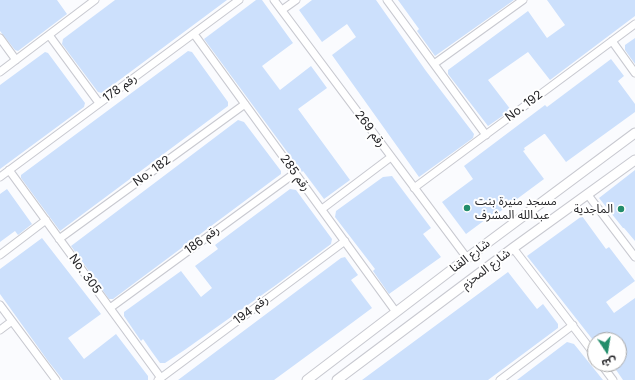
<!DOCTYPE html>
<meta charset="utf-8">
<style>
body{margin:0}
#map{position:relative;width:635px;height:380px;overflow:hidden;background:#fafbfe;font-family:Inter,"Noto Sans Arabic",sans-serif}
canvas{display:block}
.north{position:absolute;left:587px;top:332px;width:40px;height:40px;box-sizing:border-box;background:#fff;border:1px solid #a8a8a9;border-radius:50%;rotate:168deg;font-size:11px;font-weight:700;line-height:16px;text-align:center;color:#252528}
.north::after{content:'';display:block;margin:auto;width:14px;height:18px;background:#228d6b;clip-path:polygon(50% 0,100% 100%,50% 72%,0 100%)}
</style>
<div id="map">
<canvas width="635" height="380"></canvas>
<div class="north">ش</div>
</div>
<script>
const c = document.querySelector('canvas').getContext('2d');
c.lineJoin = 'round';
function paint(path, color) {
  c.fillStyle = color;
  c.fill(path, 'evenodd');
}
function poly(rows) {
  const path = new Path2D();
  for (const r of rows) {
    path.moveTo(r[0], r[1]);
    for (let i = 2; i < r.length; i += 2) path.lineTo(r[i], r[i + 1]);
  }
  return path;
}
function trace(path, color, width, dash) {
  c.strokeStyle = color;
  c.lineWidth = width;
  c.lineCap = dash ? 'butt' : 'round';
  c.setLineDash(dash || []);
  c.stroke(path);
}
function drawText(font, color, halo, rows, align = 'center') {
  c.font = font + ' Inter,"Noto Sans Arabic",sans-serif';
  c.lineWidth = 4;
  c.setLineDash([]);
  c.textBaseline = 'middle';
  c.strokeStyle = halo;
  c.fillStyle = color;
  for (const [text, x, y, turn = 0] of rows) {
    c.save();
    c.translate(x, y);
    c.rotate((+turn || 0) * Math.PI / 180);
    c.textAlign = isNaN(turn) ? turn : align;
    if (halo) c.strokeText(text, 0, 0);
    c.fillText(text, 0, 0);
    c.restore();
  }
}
paint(poly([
 [0,0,57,0,67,14,18,51,15,50,0,31],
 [115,0,227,0,102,93,98,92,62,44,63,39],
 [256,0,262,0,293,43,262,66,280,90,311,66,327,88,298,109,350,180,324,199,303,171,302,172,204,39],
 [312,0,376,0,426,71,474,134,473,138,419,177,332,55,356,37,347,24,322,42,299,10],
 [398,0,514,0,435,56,417,31,419,29],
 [547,0,635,0,635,16,550,80,528,52,488,80,511,110,488,126,448,74,448,70,528,11,547,38,565,25],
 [635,38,635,64,625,50,625,45],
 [188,51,192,52,228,102,228,106,60,231,21,178,21,175],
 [45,52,48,53,85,103,84,107,0,169,0,85],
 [611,59,624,76,618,81,635,104,635,112,566,162,545,134,544,134,524,148,525,150,523,151,544,179,494,216,493,214,466,234,442,202,473,179,464,166,545,105,547,107],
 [238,120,244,122,281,171,281,174,113,299,109,299,71,246],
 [635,170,635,241,624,228,623,228,599,198],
 [392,176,431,228,423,234,441,257,389,294,373,271,375,269,335,217,336,211,383,177],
 [7,189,32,224,18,235,15,231,0,242,0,194],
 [290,189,296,190,332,239,331,244,276,285,186,349,165,363,160,363,152,352,143,339,141,341,124,316,124,312,181,271,201,297,212,288,195,266,218,249,215,245],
 [582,216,606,249,609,247,635,281,606,302,614,313,635,298,635,380,623,380,612,364,619,364,619,340,593,340,527,256],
 [42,238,101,314,68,338,84,359,116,334,148,376,148,380,63,380,48,361,0,294,0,269],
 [345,257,358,275,351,280,372,308,345,328,274,380,178,380,341,258],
 [508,272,537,309,543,304,558,324,558,328,488,380,362,380],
 [567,342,574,344,603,380,517,380]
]), '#cce0fc');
const minor = poly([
 [274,0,467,258],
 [387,0,486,135],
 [282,10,296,0],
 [194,34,396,312],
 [49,35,99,103],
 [0,38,16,60],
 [612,41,635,73],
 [434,64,523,0],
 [0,72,95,0],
 [9,170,161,378],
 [0,177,239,0],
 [414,188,635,24],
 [588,195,635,257],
 [322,209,391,157],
 [59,239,245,104],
 [513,248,595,355],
 [0,255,46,220],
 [0,305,56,380],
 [110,308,295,173],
 [0,330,12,321],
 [601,364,613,380],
 [158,380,345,241],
 [500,380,573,325]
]);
const tertiary = poly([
 [307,380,467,258,635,133],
 [337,380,513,248,635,160]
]);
trace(minor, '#c8c9d0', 9);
trace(tertiary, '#c8c9d0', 11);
trace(minor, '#fff', 7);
trace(tertiary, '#fff', 9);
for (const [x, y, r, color] of [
 [467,208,4,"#228d6b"],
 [621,209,4,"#228d6b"]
]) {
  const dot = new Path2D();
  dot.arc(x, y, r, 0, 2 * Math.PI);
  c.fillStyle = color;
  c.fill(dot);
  trace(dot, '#fff', 1.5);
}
drawText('12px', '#252528', '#fff', [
 ["رقم 178",120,88,-36],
 ["No. 192",524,106,-37],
 ["رقم 269",370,129,53],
 ["No. 182",152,171,-36],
 ["رقم 285",295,173,54],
 ["رقم 186",202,240,-36],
 ["شارع القنا",470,256,-37],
 ["شارع المحزم",486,269,-37],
 ["No. 305",85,274,54],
 ["رقم 194",251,310,-37]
]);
drawText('12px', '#252528', '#fff', [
 ["مسجد منيرة بنت",475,201],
 ["عبدالله المشرف",475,215],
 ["الماجدية",613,209,"right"]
], 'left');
</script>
